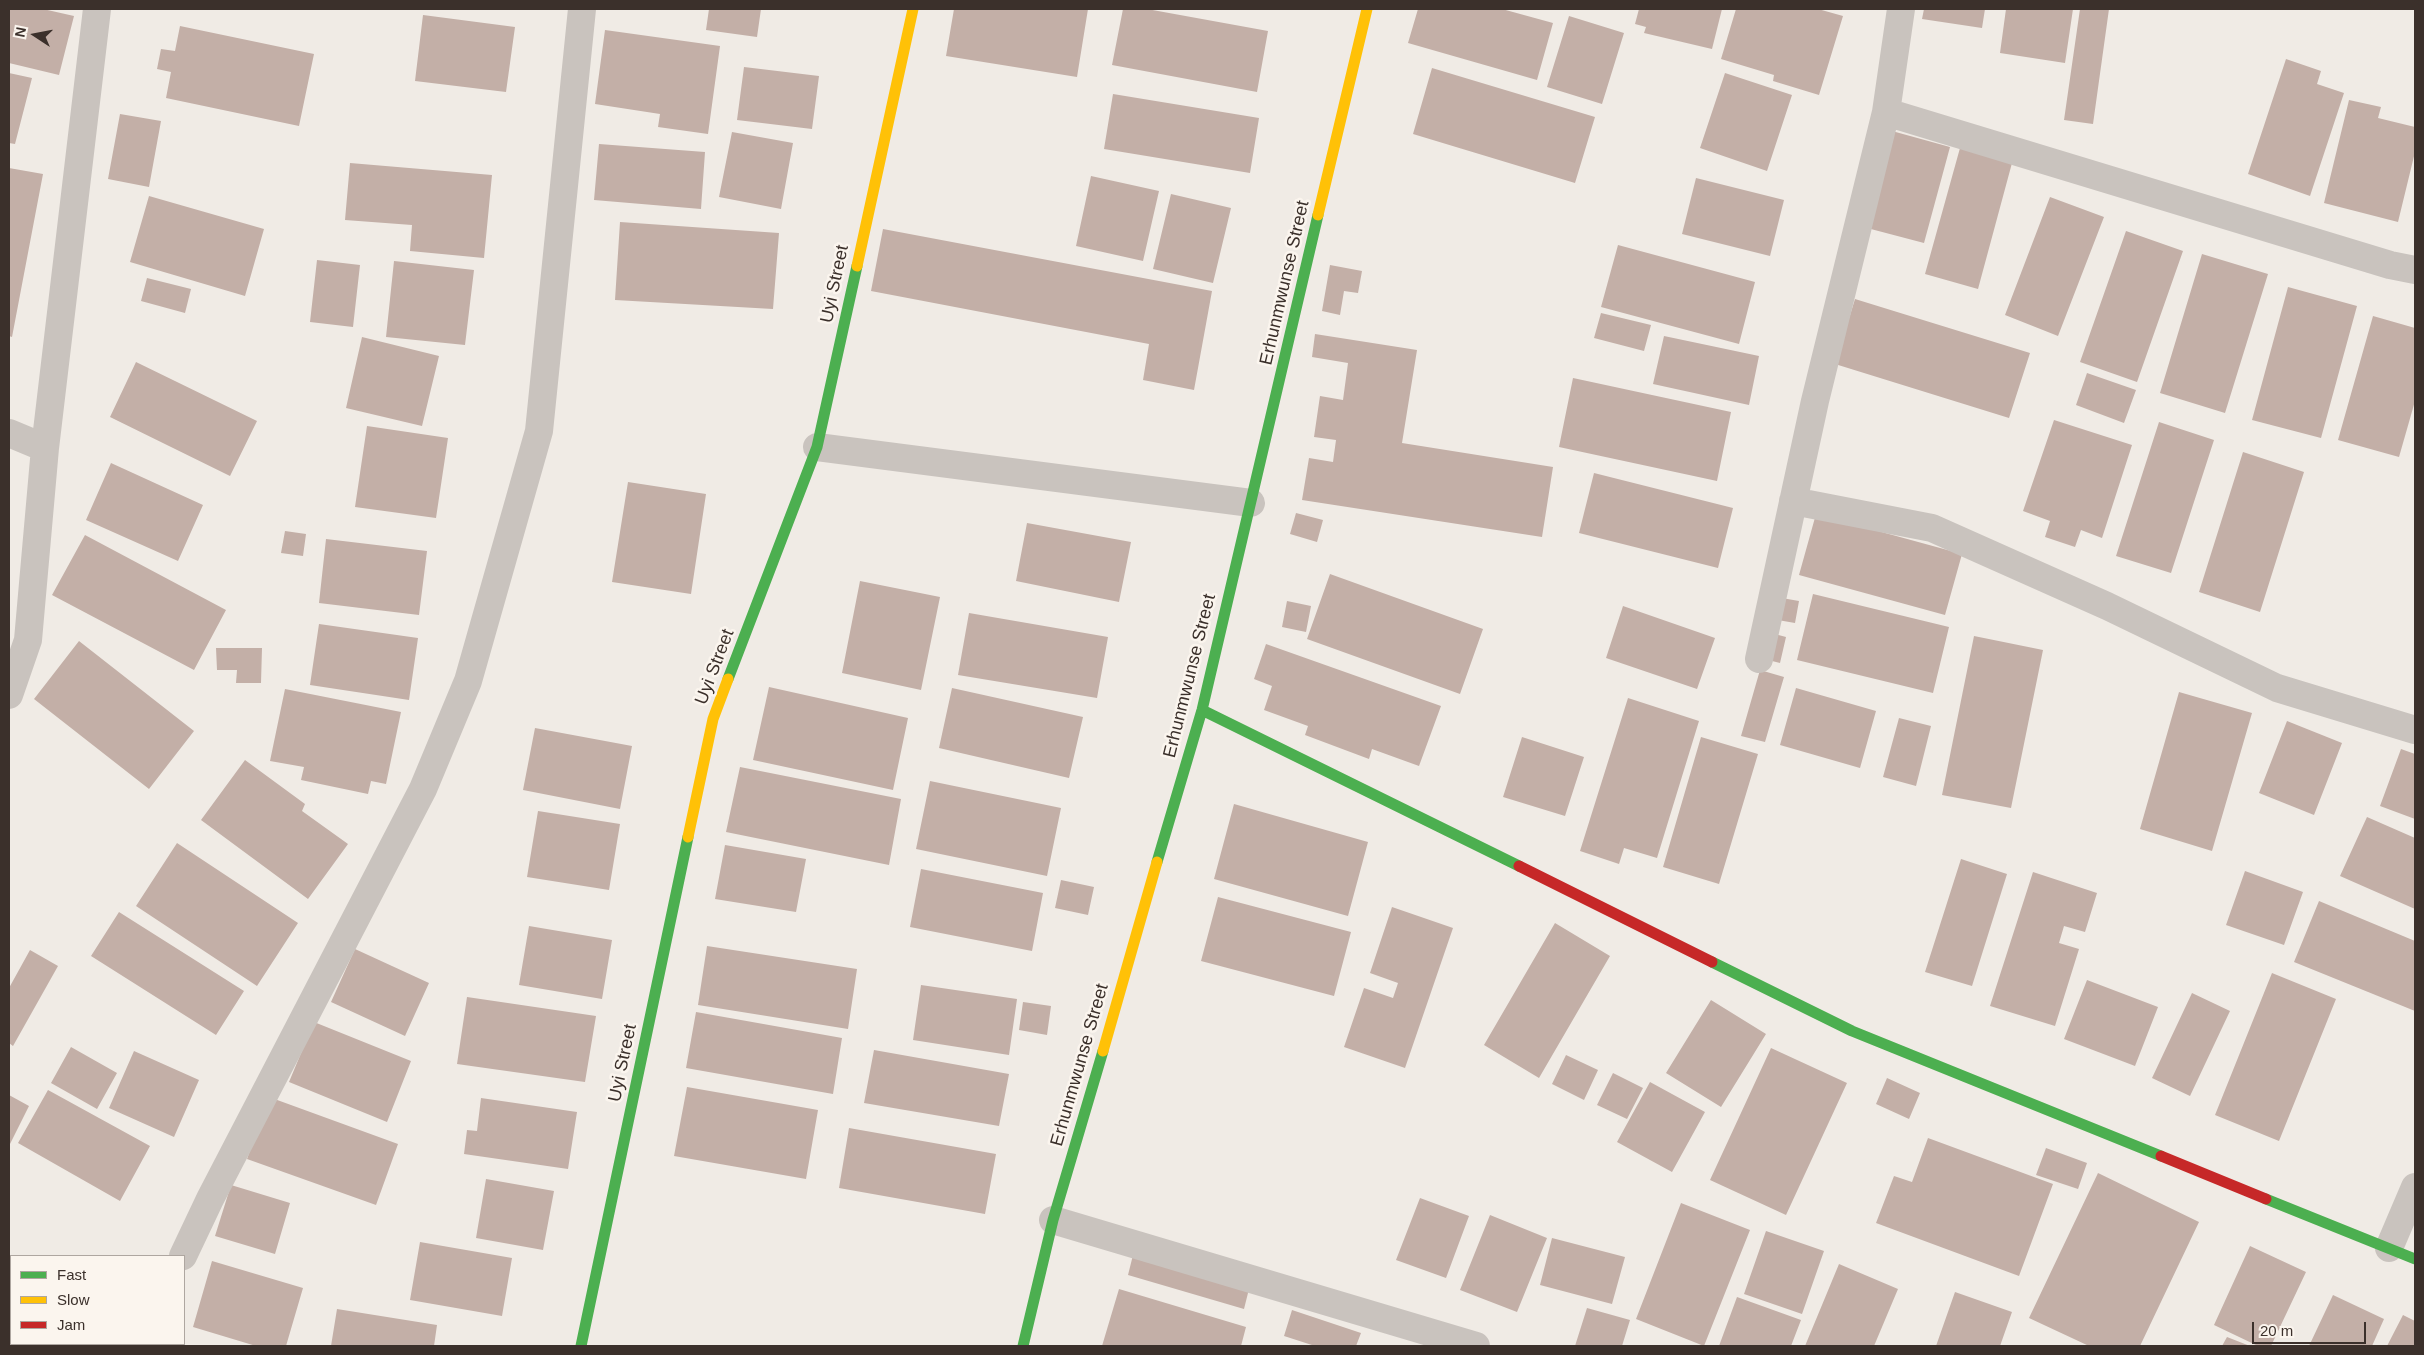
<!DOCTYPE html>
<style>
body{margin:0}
#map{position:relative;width:2424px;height:1355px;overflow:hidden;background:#f0ebe5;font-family:Helvetica,sans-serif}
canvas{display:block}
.frame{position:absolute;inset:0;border:10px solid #3b302b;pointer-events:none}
.legend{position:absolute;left:10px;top:1255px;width:175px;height:90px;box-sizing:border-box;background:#fbf5ee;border:1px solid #aea6a0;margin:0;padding:6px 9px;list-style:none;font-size:15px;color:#3b302b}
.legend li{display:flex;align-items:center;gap:10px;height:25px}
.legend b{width:25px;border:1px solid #aea6a0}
.north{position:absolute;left:10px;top:10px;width:50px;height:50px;-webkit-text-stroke:4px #fbf5ee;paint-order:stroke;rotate:281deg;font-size:14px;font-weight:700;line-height:20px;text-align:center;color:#3b302b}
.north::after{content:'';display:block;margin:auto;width:18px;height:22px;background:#3b302b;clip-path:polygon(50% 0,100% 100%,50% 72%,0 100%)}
.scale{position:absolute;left:2252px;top:1322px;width:114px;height:22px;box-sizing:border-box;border:2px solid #3b302b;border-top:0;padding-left:6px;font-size:15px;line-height:18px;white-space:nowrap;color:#3b302b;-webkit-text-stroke:4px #fbf5ee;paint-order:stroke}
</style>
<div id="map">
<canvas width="2424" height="1355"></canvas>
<div class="frame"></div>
<ul class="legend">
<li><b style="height:6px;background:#4caf50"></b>Fast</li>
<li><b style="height:6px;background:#ffc107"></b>Slow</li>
<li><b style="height:6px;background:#c62828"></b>Jam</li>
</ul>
<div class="north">N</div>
<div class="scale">20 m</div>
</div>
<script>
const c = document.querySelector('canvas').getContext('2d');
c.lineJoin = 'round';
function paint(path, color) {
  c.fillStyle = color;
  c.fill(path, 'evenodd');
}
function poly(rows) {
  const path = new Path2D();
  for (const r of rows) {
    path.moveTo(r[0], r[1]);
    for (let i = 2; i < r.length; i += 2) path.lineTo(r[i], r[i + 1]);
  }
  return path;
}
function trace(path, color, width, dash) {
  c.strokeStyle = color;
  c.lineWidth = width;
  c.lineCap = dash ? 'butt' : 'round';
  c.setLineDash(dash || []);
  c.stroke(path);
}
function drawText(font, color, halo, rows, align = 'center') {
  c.font = font + ' Helvetica,sans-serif';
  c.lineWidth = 5;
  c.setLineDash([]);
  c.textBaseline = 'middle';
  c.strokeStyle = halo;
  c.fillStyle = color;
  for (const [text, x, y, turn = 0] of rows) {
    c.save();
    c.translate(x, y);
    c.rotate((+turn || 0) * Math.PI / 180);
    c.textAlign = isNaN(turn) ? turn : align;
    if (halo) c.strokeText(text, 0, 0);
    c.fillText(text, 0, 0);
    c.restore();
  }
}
paint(poly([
 [9,9,43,9,74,16,59,75,9,63],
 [709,9,761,9,757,37,706,30],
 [954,9,1088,9,1077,77,946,56],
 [1123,9,1147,9,1268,31,1257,92,1112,65],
 [1418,9,1502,9,1553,23,1537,80,1408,43],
 [1639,9,1722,9,1712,49,1644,33,1646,27,1635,24],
 [1736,9,1818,9,1843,16,1819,95,1773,81,1774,75,1721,59],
 [1924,9,1985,9,1982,28,1922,19],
 [2006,9,2073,9,2065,63,2000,53],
 [2080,9,2109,9,2093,124,2064,120],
 [423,15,515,27,506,92,415,81],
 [1569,16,1624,33,1602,104,1547,87],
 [180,26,314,54,299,126,166,98,171,72,157,69,161,49,175,51],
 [605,30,720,46,708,134,658,127,660,114,595,104],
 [2286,59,2321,71,2317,84,2344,93,2310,196,2248,174],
 [744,67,819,76,812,129,737,120],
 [1432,68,1595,117,1575,183,1413,134],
 [9,73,32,78,15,144,9,143],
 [1725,73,1792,95,1767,171,1700,148],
 [1113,94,1259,118,1250,173,1104,149],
 [2349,100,2381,107,2378,118,2415,127,2415,152,2398,222,2324,203],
 [120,114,161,121,149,187,108,179],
 [1892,131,1950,147,1924,243,1867,228],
 [732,132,793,143,781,209,719,197],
 [599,144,705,152,701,209,594,200],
 [1960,148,2012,163,1978,289,1925,274],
 [350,163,492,175,484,258,410,251,412,225,345,220],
 [9,168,43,174,12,337,9,336],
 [1091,176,1159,191,1143,261,1076,246],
 [1696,178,1784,200,1770,256,1682,234],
 [1171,194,1231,208,1213,283,1153,269],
 [149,196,264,229,245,296,130,262],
 [2050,197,2104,217,2058,336,2005,315],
 [620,222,779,233,773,309,615,300],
 [883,229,1212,291,1194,390,1143,380,1149,344,871,291],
 [2126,231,2183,251,2137,382,2080,362],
 [1618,245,1755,282,1739,344,1601,307],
 [2202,254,2268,274,2225,413,2160,393],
 [317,260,360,265,353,327,310,322],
 [394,261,474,270,465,345,386,337],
 [1330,265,1362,271,1358,293,1344,291,1340,315,1322,311],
 [147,278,191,289,185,313,141,301],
 [2288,287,2357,306,2321,438,2252,420],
 [1855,299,2030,353,2009,418,1835,364],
 [1601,313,1651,325,1644,351,1594,338],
 [2373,316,2415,328,2415,401,2399,457,2338,440],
 [1315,334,1417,350,1402,443,1553,467,1542,537,1302,500,1309,458,1333,462,1336,440,1314,437,1320,396,1343,400,1348,363,1312,357],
 [1664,336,1759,356,1749,405,1653,384],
 [362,337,439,356,422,426,346,408],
 [136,362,257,421,230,476,110,417],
 [2087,373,2136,390,2124,423,2076,405],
 [1573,378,1731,412,1717,481,1559,447],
 [2054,420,2132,445,2102,538,2081,530,2075,547,2045,537,2050,521,2023,511],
 [2159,422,2214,440,2171,573,2116,556],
 [367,426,448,438,436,518,355,507],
 [2243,452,2304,472,2260,612,2199,592],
 [111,463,203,505,178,561,86,520],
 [1594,473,1733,508,1718,568,1579,533],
 [628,482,706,494,691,594,612,582],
 [1296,513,1323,520,1317,542,1290,534],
 [1816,514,1962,554,1945,615,1799,575],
 [1027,523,1131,542,1119,602,1016,581],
 [285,531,306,534,303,556,281,553],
 [85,535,226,610,194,670,52,595],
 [326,539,427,551,419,615,319,603],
 [1330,574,1483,629,1460,694,1307,639],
 [860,581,940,597,921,690,842,673],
 [1813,594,1949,627,1933,693,1797,660],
 [1776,597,1799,601,1795,623,1772,619],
 [1287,601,1311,606,1306,632,1282,627],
 [1623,606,1715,638,1697,689,1606,658],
 [969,613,1108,637,1097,698,958,675],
 [319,624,418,638,409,700,310,685],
 [1771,633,1786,637,1780,663,1764,659],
 [1974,636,2043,650,2011,808,1942,795],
 [79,641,194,731,149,789,34,699],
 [1266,644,1441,706,1419,766,1372,749,1369,759,1305,735,1308,726,1264,710,1272,686,1254,679],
 [216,648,262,648,261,683,236,683,237,670,217,670],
 [1760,670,1784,677,1765,742,1741,736],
 [769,687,908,718,893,790,753,760],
 [952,688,1083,717,1069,778,939,748],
 [1796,688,1876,711,1860,768,1780,745],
 [285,689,401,712,386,784,371,781,368,794,301,780,304,767,270,761],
 [2179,692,2252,713,2212,851,2140,829],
 [1628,698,1699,721,1657,858,1624,848,1619,864,1580,851],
 [1899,718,1931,726,1916,786,1883,777],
 [2287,721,2342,743,2314,815,2259,793],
 [535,728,632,746,620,809,523,790],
 [1522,737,1584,757,1565,816,1503,797],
 [1701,737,1758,754,1719,884,1663,867],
 [2401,749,2415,754,2415,819,2380,806],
 [245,760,305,804,302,811,348,844,308,899,201,820],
 [740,767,901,799,889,865,726,832],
 [930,781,1061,808,1047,876,916,849],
 [1234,804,1368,842,1348,916,1214,879],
 [538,811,620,824,609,890,527,877],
 [2367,817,2415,838,2415,909,2340,876],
 [177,843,298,923,257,986,136,906],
 [725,845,806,859,796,912,715,899],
 [1961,859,2007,874,1972,986,1925,972],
 [921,869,1043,893,1032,951,910,927],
 [2245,871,2303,892,2284,945,2226,925],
 [2033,872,2097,893,2085,932,2064,926,2059,943,2079,949,2055,1026,1990,1006],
 [1061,880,1094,887,1088,915,1055,908],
 [1218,897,1351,932,1334,996,1201,961],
 [2319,901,2415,941,2415,1011,2294,962],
 [1392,907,1453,928,1405,1068,1344,1047,1364,988,1393,998,1398,983,1370,973],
 [119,912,244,991,216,1035,91,956],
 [1555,923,1610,956,1539,1078,1484,1045],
 [529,926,612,940,602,999,519,985],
 [707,946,857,969,848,1029,698,1005],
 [355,949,429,983,405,1036,331,1002],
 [30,950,58,966,13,1046,9,1043,9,988],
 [2272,973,2336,999,2279,1141,2215,1115],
 [2087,980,2158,1007,2135,1066,2064,1039],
 [921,985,1017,999,1009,1055,913,1040],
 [2192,993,2230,1011,2190,1096,2152,1078],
 [467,997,596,1016,585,1082,457,1064],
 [1711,1000,1766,1034,1721,1107,1666,1073],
 [1023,1002,1051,1006,1047,1035,1019,1030],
 [696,1012,842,1038,833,1094,686,1068],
 [314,1022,411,1061,387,1122,289,1082],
 [71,1047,117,1073,97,1109,51,1083],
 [1771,1048,1847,1083,1786,1215,1710,1180],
 [874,1050,1009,1074,999,1126,864,1103],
 [134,1051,199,1080,174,1137,109,1108],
 [1566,1055,1598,1070,1584,1100,1552,1084],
 [1613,1073,1643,1088,1627,1119,1597,1105],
 [1887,1078,1920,1093,1909,1119,1876,1104],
 [1650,1082,1705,1112,1672,1172,1617,1142],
 [687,1087,818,1110,806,1179,674,1156],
 [48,1090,150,1146,120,1201,18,1143],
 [9,1095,29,1106,9,1146],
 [269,1097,398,1144,376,1205,247,1159],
 [481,1098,577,1112,568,1169,464,1154,467,1130,477,1131],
 [849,1128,996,1154,985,1214,839,1188],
 [1928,1138,2053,1184,2019,1276,1876,1223,1894,1176,1912,1182],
 [2046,1148,2087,1163,2078,1189,2036,1175],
 [2098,1173,2199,1222,2140,1346,2089,1346,2029,1318],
 [486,1179,554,1191,543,1250,476,1238],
 [231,1185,290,1203,275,1254,215,1236],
 [1420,1198,1469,1216,1446,1278,1396,1260],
 [1681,1203,1750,1230,1704,1346,1636,1319],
 [1490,1215,1547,1238,1517,1312,1460,1290],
 [1766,1231,1824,1251,1802,1314,1744,1294],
 [1552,1238,1625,1257,1612,1304,1540,1285],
 [420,1242,512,1258,502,1316,410,1300],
 [2250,1246,2306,1272,2271,1346,2258,1346,2214,1325],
 [1133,1255,1249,1289,1244,1309,1128,1275],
 [212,1261,303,1288,286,1346,256,1346,193,1327],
 [1839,1264,1898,1289,1874,1346,1805,1346],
 [9,1269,11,1271,11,1344,46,1344,45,1346,9,1346],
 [1119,1289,1246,1327,1241,1346,1102,1346],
 [1955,1292,2012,1312,2000,1346,1936,1346],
 [2333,1295,2384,1319,2372,1346,2309,1346],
 [1737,1297,1801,1320,1791,1346,1719,1346],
 [1587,1308,1630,1320,1622,1346,1575,1346],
 [337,1309,437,1325,434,1346,331,1346],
 [1292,1310,1361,1333,1356,1346,1315,1346,1284,1336],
 [2403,1315,2415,1321,2415,1346,2387,1346],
 [2227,1337,2250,1346,2222,1346]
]), '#c3afa7');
trace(poly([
 [1886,112,2390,265,2415,270],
 [9,433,45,448],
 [817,447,1251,503],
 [1793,501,1932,528,2107,606,2277,688,2415,730],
 [1759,659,1815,401,1886,112,1901,9],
 [9,695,28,640,45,448,97,9],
 [1053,1220,1476,1346],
 [2389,1248,2415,1187],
 [183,1256,210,1199,423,789,468,681,539,431,582,9],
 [141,1346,142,1344]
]), '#c9c3be', 28);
trace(poly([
 [728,679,817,447,857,266],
 [1202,710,1519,866],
 [1157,862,1202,710,1318,215],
 [1712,962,1852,1031,2161,1156],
 [2266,1199,2415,1259],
 [581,1346,688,837],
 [1023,1346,1053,1220,1103,1051]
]), '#4caf50', 11);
trace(poly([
 [1318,215,1367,9],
 [857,266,913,9],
 [688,837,713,719,728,679],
 [1103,1051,1157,862]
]), '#ffc107', 11);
trace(poly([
 [1519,866,1712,962],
 [2161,1156,2266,1199]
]), '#c62828', 11);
drawText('18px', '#3b302b', '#fbf5ee', [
 ["Erhunmwunse Street",1285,283,-77],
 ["Uyi Street",835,284,-78],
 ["Uyi Street",715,667,-69],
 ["Erhunmwunse Street",1190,676,-76],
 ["Uyi Street",623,1063,-78],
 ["Erhunmwunse Street",1080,1065,-74]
]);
</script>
